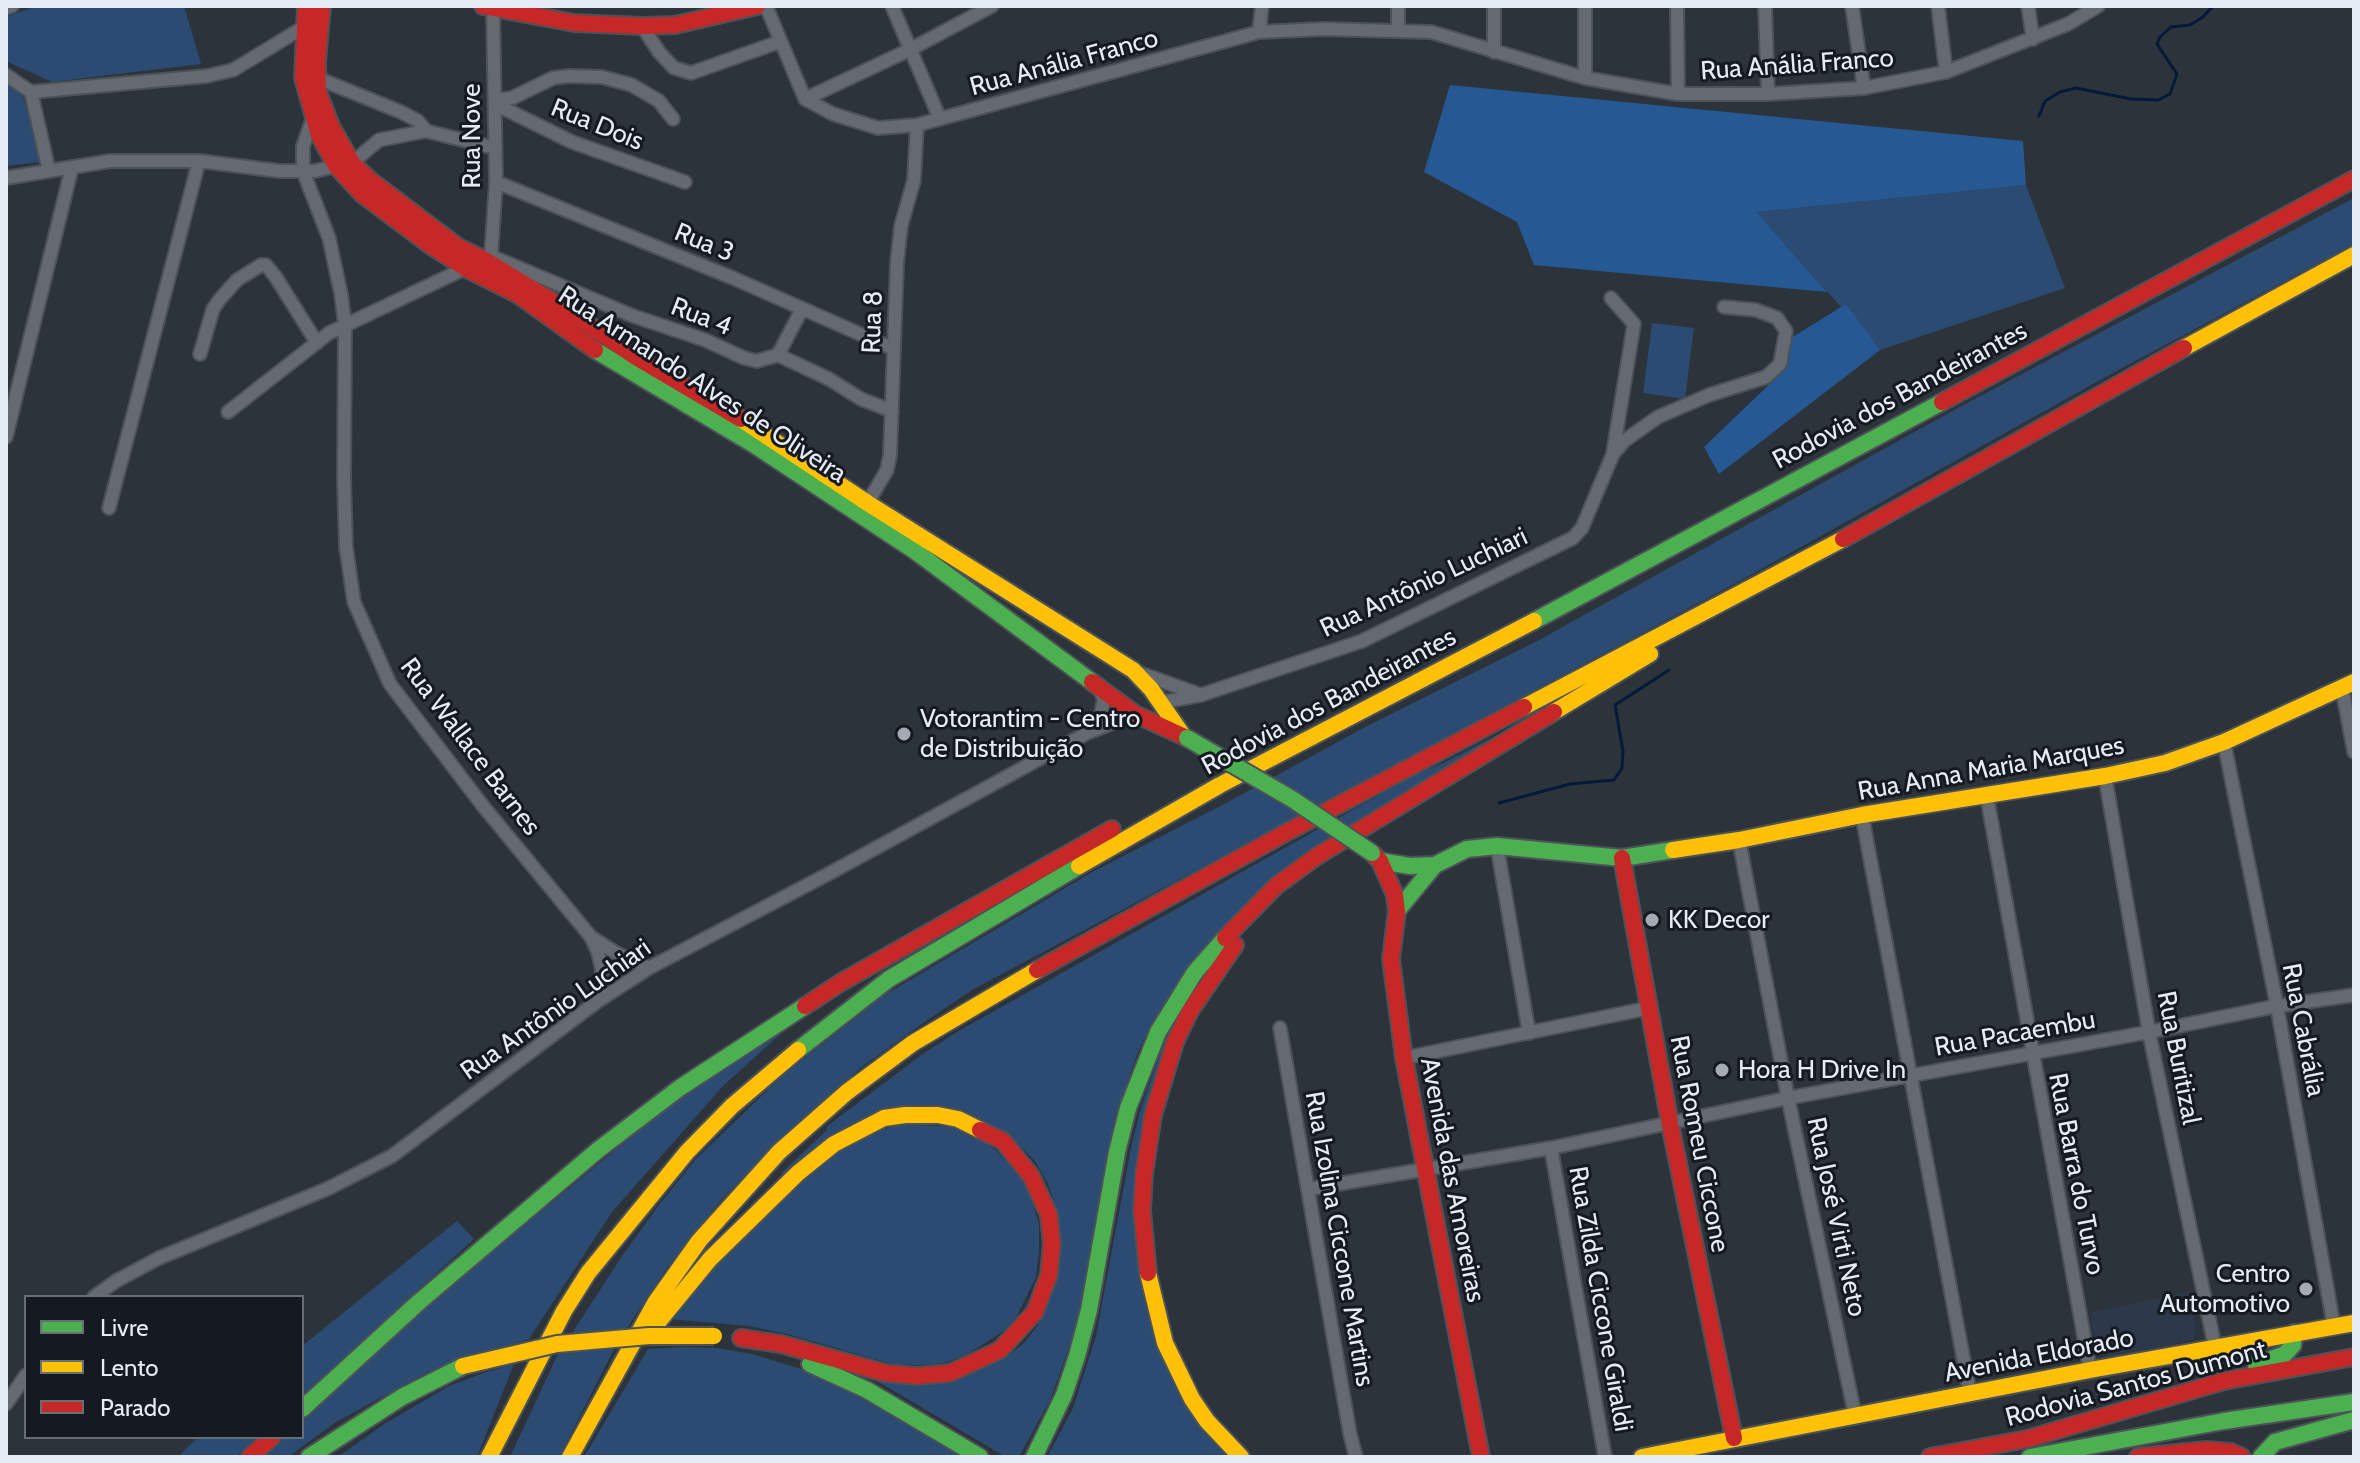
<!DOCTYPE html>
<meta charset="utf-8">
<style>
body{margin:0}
#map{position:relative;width:2360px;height:1463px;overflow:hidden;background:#2d333a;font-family:Cabin,sans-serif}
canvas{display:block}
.frame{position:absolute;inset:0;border:8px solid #e5ecf5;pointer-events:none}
.legend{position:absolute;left:24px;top:1295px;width:280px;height:144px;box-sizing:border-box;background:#151a20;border:2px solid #686e75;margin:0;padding:10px 14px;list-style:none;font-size:24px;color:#e5ecf5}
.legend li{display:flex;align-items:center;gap:16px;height:40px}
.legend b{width:40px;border:2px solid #686e75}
</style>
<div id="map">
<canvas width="2360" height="1463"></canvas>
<div class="frame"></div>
<ul class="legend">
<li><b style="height:10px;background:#4caf50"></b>Livre</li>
<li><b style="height:10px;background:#ffc107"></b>Lento</li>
<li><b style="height:10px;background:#c62828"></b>Parado</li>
</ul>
</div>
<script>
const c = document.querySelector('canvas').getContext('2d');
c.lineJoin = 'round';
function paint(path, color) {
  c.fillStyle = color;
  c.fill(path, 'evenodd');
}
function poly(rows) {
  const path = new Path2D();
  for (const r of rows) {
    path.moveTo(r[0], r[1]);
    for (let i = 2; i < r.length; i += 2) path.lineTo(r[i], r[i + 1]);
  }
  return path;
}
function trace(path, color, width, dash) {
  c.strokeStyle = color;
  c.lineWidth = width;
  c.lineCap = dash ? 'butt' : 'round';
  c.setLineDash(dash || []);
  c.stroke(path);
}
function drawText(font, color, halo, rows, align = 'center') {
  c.font = font + ' Cabin,sans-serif';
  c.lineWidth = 6;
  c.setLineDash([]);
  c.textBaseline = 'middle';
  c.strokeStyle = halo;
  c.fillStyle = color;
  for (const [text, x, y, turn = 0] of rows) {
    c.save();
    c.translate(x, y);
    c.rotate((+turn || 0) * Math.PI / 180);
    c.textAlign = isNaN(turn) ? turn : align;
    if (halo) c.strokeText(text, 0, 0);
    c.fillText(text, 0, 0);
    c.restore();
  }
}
paint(poly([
 [2189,1291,2196,1332,2194,1340,2117,1356,2096,1355,2090,1313]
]), '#2c394a');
paint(poly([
 [37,6,184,6,201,64,52,82,6,61,6,17],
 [6,82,23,96,41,162,6,166],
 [2026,185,2065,288,1880,350,1755,212],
 [2354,198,2354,244,2111,374,1749,576,972,990,913,1030,863,1066,782,1137,719,1202,664,1272,634,1317,612,1353,559,1457,510,1457,556,1358,622,1256,659,1205,696,1159,781,1077,883,996,1094,871,1228,802,1369,725,1539,640,1954,410],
 [1652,323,1694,328,1685,399,1643,393],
 [1503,732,1350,827,1154,1019,1139,1049,1128,1080,1076,1327,1051,1398,1019,1457,1006,1457,870,1377,1006,1357,1024,1343,1038,1325,1057,1210,1048,1184,1035,1161,1014,1140,927,1105,783,1174,781,1173,827,1130,826,1127,920,1056,955,1033,1420,772,1443,763],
 [786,1029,723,1086,612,1212,529,1339,428,1372,336,1422,288,1457,261,1457,282,1437,302,1437,302,1418,413,1318,668,1106],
 [1167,1034,1158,1075,1145,1290,1232,1457,1047,1457,1073,1408,1096,1336,1132,1143,1141,1108],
 [902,1124,951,1127,979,1138,997,1151,1020,1176,1031,1198,1039,1225,1039,1253,1036,1277,1016,1318,1001,1333,966,1355,945,1363,922,1365,892,1364,787,1334,749,1326,668,1319,734,1244,831,1155,866,1135],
 [457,1221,474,1239,302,1396,302,1346],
 [684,1347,716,1348,752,1354,801,1369,832,1381,967,1457,584,1457,648,1349],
 [514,1364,477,1457,338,1457,384,1424,449,1386,483,1373],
 [198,1437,257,1437,236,1457,178,1457]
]), '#2b4b73');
paint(poly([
 [1450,85,2023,141,2026,185,1756,212,1827,292,1534,265,1517,222,1424,172],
 [1846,304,1880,350,1719,474,1704,447,1779,375,1791,338]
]), '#265994');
trace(poly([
 [2039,116,2045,101,2060,92,2076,88,2131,99,2158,100,2170,94,2177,74,2157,44,2160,37,2171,27,2190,25,2203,17,2213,6],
 [1499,803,1570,784,1614,780,1622,768,1623,751,1615,705,1669,670]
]), '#041a3a', 3);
const street = poly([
 [766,6,805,99,833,114,878,128,917,125,1259,32,1323,29,1431,32,1585,78,1678,94,1768,94,1864,88,1946,72,2068,24,2098,6],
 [892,6,940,119],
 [1494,6,1494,52],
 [1585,6,1585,78],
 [1677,6,1678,94],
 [1765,6,1768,94],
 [1852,6,1864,88],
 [1938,6,1946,72],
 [2028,6,2033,39],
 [6,8,12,6],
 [642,26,659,52,674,68,691,73,779,42],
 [1398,31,1398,6],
 [1259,32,1262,6],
 [6,75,31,92,49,171],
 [317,78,401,112,418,121,426,131],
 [31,92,207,76,233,70,304,27],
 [805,99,909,50,992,6],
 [495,100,512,98,553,78,569,76,602,77,632,85,647,94,659,101,673,119],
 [495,104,572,142,685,182],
 [313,118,303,146,303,171,329,238,341,294,345,325,344,479,346,547,354,602,390,684,483,806,591,937,598,952,602,970,598,1001],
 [352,163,379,140,426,131,495,148],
 [6,178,110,161,199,161,279,171,315,171,336,166],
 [496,182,733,278,894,349],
 [491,256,633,316,705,340,744,358,757,361,778,355,829,379,861,399,892,411],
 [1611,298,1634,324,1613,453],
 [200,354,213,309,220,299,237,280,261,265,266,265,275,276,317,343],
 [778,355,802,309],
 [228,412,329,333,491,256,496,182,493,9],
 [6,437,72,167],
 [109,508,199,161],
 [864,509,887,470,890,455,897,263,901,226,914,180,917,125],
 [1137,672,1201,695],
 [2342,688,2354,752],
 [1159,703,1201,695,1362,641,1573,538,1582,528,1613,454,1624,441,1658,417,1709,395,1766,377,1780,364,1786,331,1777,318,1756,310,1724,307],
 [1089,731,1100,719,1104,699,1098,687],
 [2224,742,2277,1006,2334,1327],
 [2105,776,2149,1032,2215,1347],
 [1987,797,2090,1370],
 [1862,815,1970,1394],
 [1739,840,1788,1098,1855,1415],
 [1497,846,1529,1033],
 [591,937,616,953,649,968],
 [1280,1028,1350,1434,1356,1457],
 [1404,1058,1649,1008],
 [1551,1148,1605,1457],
 [1308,1189,1551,1148,1788,1098,2149,1032,2277,1006,2354,995],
 [94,1297,116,1281,159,1258,327,1189,392,1156,598,1001,649,968,830,873,1087,733,1135,714],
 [6,1404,26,1375]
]);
const fast = poly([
 [595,350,756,446,915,551,1092,682],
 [1534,621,1942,402],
 [1380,861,1410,866,1435,865],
 [1397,911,1435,865,1467,849,1497,846,1622,858,1673,850],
 [798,1050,889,979,1079,866],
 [810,1364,867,1390,980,1457],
 [2256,1365,2285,1354,2293,1345,2294,1333],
 [302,1409,419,1302,598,1150,681,1087,805,1006],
 [309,1457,402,1397,463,1366],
 [1034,1457,1064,1395,1077,1356,1089,1310,1117,1152,1128,1108,1158,1032,1195,972,1225,938],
 [2030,1457,2224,1421,2354,1402],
 [2261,1457,2275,1442,2354,1420]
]);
const slow = poly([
 [2184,348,2354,255],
 [741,419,869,504,1133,670,1151,689,1182,734],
 [1524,707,1843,539],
 [1554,712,1650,654],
 [1673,850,1739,840,1862,815,2105,776,2165,763,2224,742,2354,682],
 [1079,866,1220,785,1534,621],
 [1148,1273,1165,1343,1192,1399,1207,1421,1241,1457],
 [655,1326,710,1259,798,1173,834,1144,884,1118,905,1115,938,1115,958,1119,980,1130],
 [489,1457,564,1311,588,1273,687,1152,732,1106,798,1050],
 [570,1457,655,1303,699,1241,779,1152,847,1092,913,1043,1037,970],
 [1642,1457,2090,1370,2354,1323]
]);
const jam = poly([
 [306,6,303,78,319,135,336,166,362,194,430,245,467,269,517,294,595,350],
 [322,6,317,61,318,92,331,126,352,163,370,180,458,247,485,260,562,307,636,357,741,419],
 [483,6,574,23,642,26,675,25,757,6],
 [1942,402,2354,179],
 [1843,539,2184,348],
 [1092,682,1135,714,1187,738],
 [1372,853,1380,861,1395,895,1397,911,1391,959,1404,1058,1481,1457],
 [1622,858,1670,1124,1734,1438],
 [1225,938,1276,886,1317,856,1554,712],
 [1037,970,1287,832,1524,707],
 [805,1006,840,983,1112,829],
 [1148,1273,1142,1211,1144,1174,1153,1115,1175,1042,1190,1011,1235,945],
 [741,1338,781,1344,885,1373,917,1376,950,1373,1000,1350,1035,1312,1049,1275,1052,1244,1049,1215,1031,1176,1003,1141,980,1130],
 [250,1457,272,1437],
 [1930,1457,2027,1439,2224,1381,2354,1357],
 [2138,1457,2206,1450,2231,1452,2242,1457]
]);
trace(street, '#4c5257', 16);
trace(fast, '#4c5257', 20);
trace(slow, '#4c5257', 20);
trace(jam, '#4c5257', 20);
trace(street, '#656a70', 12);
trace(fast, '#4caf50', 16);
trace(slow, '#ffc107', 16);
trace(jam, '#c62828', 16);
const fastBridge = poly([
 [1187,738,1292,799,1372,853]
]);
const slowBridge = poly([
 [463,1366,557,1344,649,1336,714,1336]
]);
trace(fastBridge, '#4c5257', 20, []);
trace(slowBridge, '#4c5257', 20, []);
trace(fastBridge, '#4caf50', 16);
trace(slowBridge, '#ffc107', 16);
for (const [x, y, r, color] of [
 [904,734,8,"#a5abb4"],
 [1652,920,8,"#a5abb4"],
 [1722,1070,8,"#a5abb4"],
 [2306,1289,8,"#a5abb4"]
]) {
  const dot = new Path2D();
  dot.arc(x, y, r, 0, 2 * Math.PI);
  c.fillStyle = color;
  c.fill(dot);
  trace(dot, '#151a20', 3);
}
drawText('26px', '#e5ecf5', '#151a20', [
 ["Rua Anália Franco",1064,63,-15],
 ["Rua Anália Franco",1797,65,-4],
 ["Rua Dois",597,125,22],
 ["Rua Nove",472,136,-90],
 ["Rua 3",704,243,22],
 ["Rua 4",701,317,21],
 ["Rua 8",873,322,-88],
 ["Rua Armando Alves de Oliveira",702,385,33],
 ["Rodovia dos Bandeirantes",1900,396,-28],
 ["Rua Antônio Luchiari",1424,583,-25],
 ["Rodovia dos Bandeirantes",1329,702,-28],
 ["Rua Wallace Barnes",470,747,53],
 ["Rua Anna Maria Marques",1991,769,-10],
 ["Rua Antônio Luchiari",556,1010,-35],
 ["Rua Cabrália",2303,1030,79],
 ["Rua Pacaembu",2015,1034,-10],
 ["Rua Buritizal",2178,1058,79],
 ["Rua Romeu Ciccone",1699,1144,79],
 ["Rua Barra do Turvo",2076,1174,79],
 ["Avenida das Amoreiras",1452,1180,79],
 ["Rua José Virti Neto",1836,1217,78],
 ["Rua Izolina Ciccone Martins",1339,1239,80],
 ["Rua Zilda Ciccone Giraldi",1600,1299,80],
 ["Avenida Eldorado",2039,1356,-11],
 ["Rodovia Santos Dumont",2136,1384,-15]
]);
drawText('26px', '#e5ecf5', '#151a20', [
 ["Votorantim - Centro",920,719],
 ["de Distribuição",920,749],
 ["KK Decor",1668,920],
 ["Hora H Drive In",1738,1070],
 ["Centro",2290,1274,"right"],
 ["Automotivo",2290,1304,"right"]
], 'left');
</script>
